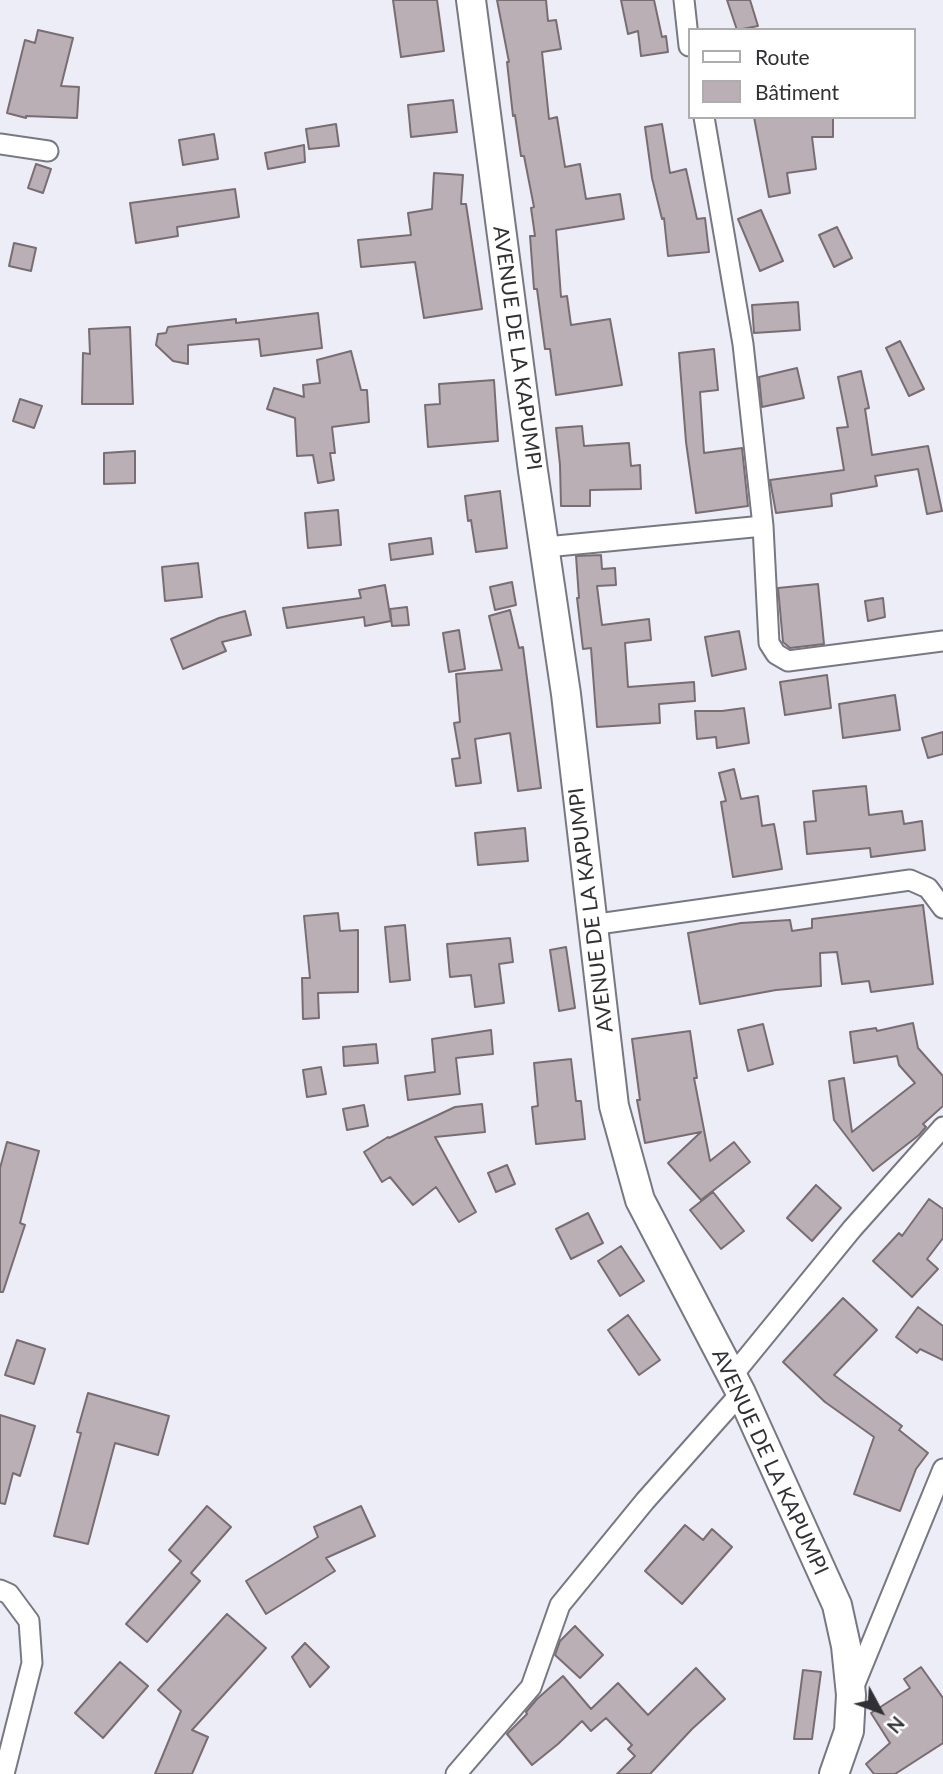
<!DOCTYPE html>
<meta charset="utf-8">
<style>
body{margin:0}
#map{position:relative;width:943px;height:1774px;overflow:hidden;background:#ededf7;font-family:Lato,sans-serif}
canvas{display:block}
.legend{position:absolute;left:688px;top:28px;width:228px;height:91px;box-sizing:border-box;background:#fff;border:2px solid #adadae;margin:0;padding:9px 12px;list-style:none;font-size:21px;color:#313135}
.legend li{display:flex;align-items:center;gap:14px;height:35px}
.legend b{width:35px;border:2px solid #adadae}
.north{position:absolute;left:845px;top:1676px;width:70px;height:70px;-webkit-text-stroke:5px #fff;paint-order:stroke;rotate:131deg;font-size:19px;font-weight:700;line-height:28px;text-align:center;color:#313135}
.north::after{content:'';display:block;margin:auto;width:24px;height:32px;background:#313135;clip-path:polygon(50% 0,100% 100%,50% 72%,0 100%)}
</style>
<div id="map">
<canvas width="943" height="1774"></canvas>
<ul class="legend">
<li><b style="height:9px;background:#fff"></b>Route</li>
<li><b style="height:19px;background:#baafb4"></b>Bâtiment</li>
</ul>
<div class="north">N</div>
</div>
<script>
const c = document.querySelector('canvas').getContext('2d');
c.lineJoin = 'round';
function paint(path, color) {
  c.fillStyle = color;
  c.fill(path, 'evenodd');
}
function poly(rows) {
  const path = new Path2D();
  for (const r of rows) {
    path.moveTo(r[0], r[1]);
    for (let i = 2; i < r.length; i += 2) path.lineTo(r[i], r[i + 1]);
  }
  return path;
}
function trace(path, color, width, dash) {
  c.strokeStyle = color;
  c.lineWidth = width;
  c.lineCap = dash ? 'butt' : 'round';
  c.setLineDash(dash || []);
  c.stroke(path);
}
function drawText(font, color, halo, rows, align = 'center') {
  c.font = font + ' Lato,sans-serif';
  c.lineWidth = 7;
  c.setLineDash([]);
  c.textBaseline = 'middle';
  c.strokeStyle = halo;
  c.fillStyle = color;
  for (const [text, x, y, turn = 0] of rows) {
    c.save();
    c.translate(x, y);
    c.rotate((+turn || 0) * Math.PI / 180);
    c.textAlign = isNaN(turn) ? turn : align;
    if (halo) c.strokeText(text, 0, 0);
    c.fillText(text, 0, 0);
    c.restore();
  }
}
const building = poly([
 [393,0,437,0,444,51,401,57,393,0],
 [497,0,546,0,548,21,556,20,561,49,542,52,549,119,557,117,565,167,580,164,586,199,620,194,624,219,556,230,561,297,567,296,571,325,610,319,622,385,556,395,550,349,545,349,537,289,534,289,530,236,535,236,531,208,534,207,524,156,521,156,515,115,513,116,507,62,509,62,497,0],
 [621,0,654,0,662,37,666,36,668,52,641,56,638,31,628,34,621,0],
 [727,0,750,0,758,26,737,30,727,0],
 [38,30,73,38,61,86,79,87,77,118,26,116,26,118,7,113,25,40,35,43,38,30],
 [453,100,457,132,411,137,408,105,453,100],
 [754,117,833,117,833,137,812,137,816,169,787,173,790,193,769,197,754,117],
 [336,124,339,146,309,149,306,129,336,124],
 [662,124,670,173,686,169,697,219,705,218,709,252,668,256,664,218,662,219,652,178,645,127,662,124],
 [214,134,218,159,183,165,179,140,214,134],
 [304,145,305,162,268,169,265,153,304,145],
 [36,164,51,169,43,193,28,188,36,164],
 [434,173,463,175,461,204,466,204,482,309,424,318,415,262,361,267,358,240,411,235,408,213,432,209,434,173],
 [235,189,239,217,177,227,178,236,136,243,130,203,235,189],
 [761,210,783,261,760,271,738,219,761,210],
 [837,227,852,258,834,267,819,235,837,227],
 [14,243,36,248,31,271,9,266,14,243],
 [798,302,800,330,754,333,752,305,798,302],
 [318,313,322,348,261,356,259,339,188,345,188,364,173,361,156,345,158,334,166,333,168,327,236,319,236,323,318,313],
 [130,327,133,404,82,404,83,353,90,354,89,329,130,327],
 [900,341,924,389,909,396,886,348,900,341],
 [714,349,718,390,700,392,704,453,742,448,748,506,696,513,686,442,679,353,714,349],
 [351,351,361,390,367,390,369,422,332,427,335,453,330,453,334,480,318,483,313,455,297,456,295,418,267,409,274,388,304,397,303,385,320,383,317,360,351,351],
 [797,368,804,398,762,407,759,377,797,368],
 [861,371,869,408,865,409,872,455,928,446,942,511,927,514,918,469,875,476,877,486,831,494,832,506,776,513,770,480,844,470,837,428,848,427,838,377,861,371],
 [494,380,498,441,428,447,425,405,440,404,439,384,494,380],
 [20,399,42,406,34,428,13,421,20,399],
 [582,426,584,446,629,443,631,466,640,465,641,489,590,490,590,506,561,506,560,465,556,428,582,426],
 [135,451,135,483,104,484,104,453,135,451],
 [500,491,507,548,476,552,471,520,468,521,465,496,500,491],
 [338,510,341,545,308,548,305,513,338,510],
 [431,538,433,554,391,560,389,544,431,538],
 [601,555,602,569,615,568,616,585,597,586,602,625,649,619,651,640,625,643,628,687,694,682,695,701,659,704,660,723,597,727,591,648,583,649,577,598,579,598,576,556,601,555],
 [198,563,202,597,165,601,162,567,198,563],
 [512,582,516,605,495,610,490,587,512,582],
 [818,584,824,644,790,648,783,642,778,588,818,584],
 [385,585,391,621,365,626,364,617,287,628,283,608,361,598,359,590,385,585],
 [883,598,885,617,868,621,865,601,883,598],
 [407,607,409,625,392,626,390,609,407,607],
 [510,610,519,648,523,647,541,788,518,791,510,733,475,739,481,783,456,786,452,759,460,758,454,723,460,722,456,674,502,670,489,616,510,610],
 [245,611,251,635,222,642,226,651,183,669,171,639,219,618,245,611],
 [459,630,465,669,449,672,443,633,459,630],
 [739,631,746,669,712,676,705,637,739,631],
 [827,675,831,708,785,715,780,682,827,675],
 [895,695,900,730,843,738,839,704,895,695],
 [744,708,749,743,717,748,716,737,697,739,695,711,722,711,744,708],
 [943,732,943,754,928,758,922,738,943,732],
 [734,769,741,799,758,796,762,826,774,824,782,869,733,877,721,802,726,801,719,773,734,769],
 [866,786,869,815,902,811,904,824,922,821,925,850,871,857,870,848,807,854,804,822,816,821,813,791,866,786],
 [525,828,528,861,478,865,475,833,525,828],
 [923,905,933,984,871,992,869,981,842,984,837,952,820,953,821,986,776,990,700,1004,688,933,741,923,790,920,792,931,812,928,812,919,923,905],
 [338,913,340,931,358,930,358,992,318,993,319,1018,303,1019,302,978,310,978,304,916,338,913],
 [405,925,410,980,390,982,385,927,405,925],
 [510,938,513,962,499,964,504,1003,475,1007,471,975,450,977,447,944,510,938],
 [566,947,575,1008,559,1011,550,950,566,947],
 [913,1023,918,1048,943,1076,943,1106,923,1124,926,1127,919,1135,873,1171,834,1120,829,1081,844,1078,852,1132,915,1083,899,1065,897,1056,854,1063,850,1032,876,1028,877,1031,913,1023],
 [763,1024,773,1064,748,1071,738,1030,763,1024],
 [491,1030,493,1054,456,1058,460,1094,408,1100,405,1076,435,1072,432,1039,491,1030],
 [690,1031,697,1078,694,1078,710,1161,734,1142,750,1162,701,1200,668,1163,701,1132,645,1143,637,1100,640,1100,632,1039,690,1031],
 [376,1044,378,1063,344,1066,343,1047,376,1044],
 [571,1059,576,1101,581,1101,585,1139,536,1144,532,1107,538,1106,534,1063,571,1059],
 [321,1067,326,1094,307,1097,303,1070,321,1067],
 [482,1104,485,1132,435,1137,476,1212,459,1222,436,1187,413,1205,390,1177,382,1182,364,1152,388,1137,389,1138,455,1107,482,1104],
 [364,1105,368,1126,347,1130,343,1109,364,1105],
 [7,1142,39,1151,20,1223,25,1225,3,1292,0,1292,0,1168,7,1142],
 [507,1165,515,1184,496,1192,488,1173,507,1165],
 [816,1185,841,1208,812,1241,787,1218,816,1185],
 [713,1192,744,1231,721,1249,690,1210,713,1192],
 [929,1199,943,1209,943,1238,927,1259,938,1269,912,1297,873,1261,899,1233,902,1236,929,1199],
 [588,1213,603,1243,571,1259,556,1229,588,1213],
 [621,1246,644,1281,620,1296,598,1261,621,1246],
 [843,1298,877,1330,834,1375,902,1426,899,1430,928,1453,916,1469,900,1511,854,1494,874,1437,825,1402,783,1362,843,1298],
 [918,1307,943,1326,943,1360,920,1349,917,1353,896,1337,918,1307],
 [628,1315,660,1360,639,1375,608,1330,628,1315],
 [17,1340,45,1349,34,1384,5,1375,17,1340],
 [88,1393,169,1416,158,1455,115,1443,88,1544,54,1536,81,1433,77,1432,88,1393],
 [0,1415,35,1426,20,1476,13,1473,5,1504,0,1503,0,1415],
 [207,1506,231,1527,191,1573,200,1581,147,1642,126,1624,181,1561,169,1550,207,1506],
 [361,1506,375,1536,326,1558,335,1571,266,1614,246,1581,318,1537,314,1527,361,1506],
 [685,1525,703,1540,712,1529,732,1547,682,1604,645,1571,685,1525],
 [227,1614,266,1648,192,1730,208,1737,192,1774,155,1774,181,1711,158,1690,227,1614],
 [575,1626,603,1655,580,1678,555,1655,560,1641,575,1626],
 [305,1643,329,1667,310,1687,292,1657,305,1643],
 [120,1662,148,1686,103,1738,75,1713,120,1662],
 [921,1667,943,1698,943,1743,895,1774,874,1774,866,1764,890,1743,871,1713,910,1688,904,1679,921,1667],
 [696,1668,725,1699,692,1729,650,1774,617,1774,635,1756,628,1749,632,1745,606,1718,591,1731,582,1721,558,1744,532,1765,507,1734,527,1714,526,1712,537,1699,563,1676,591,1709,618,1683,648,1715,696,1668],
 [803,1670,821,1672,812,1739,794,1739,803,1670]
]);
paint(building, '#baafb4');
trace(building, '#786e72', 2);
const street = poly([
 [684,0,689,46],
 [704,117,743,344,763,526,769,643,776,654,788,661,943,641],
 [0,144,48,151],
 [546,547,763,526],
 [591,925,910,880,928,888,943,908],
 [732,1376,852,1229,943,1127],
 [0,1590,9,1594,29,1621,32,1663,4,1774],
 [852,1691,943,1469],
 [456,1774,531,1687,560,1605,645,1501,741,1393]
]);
const secondary = poly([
 [471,0,533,471,566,694,614,1106,640,1200,741,1393,837,1605,846,1646,851,1695,849,1731,834,1774]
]);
trace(street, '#777881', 23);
trace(secondary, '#777881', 32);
trace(street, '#fff', 19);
trace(secondary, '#fff', 28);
drawText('21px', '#313135', '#fff', [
 ["AVENUE DE LA KAPUMPI",517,348,82],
 ["AVENUE DE LA KAPUMPI",591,910,-97],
 ["AVENUE DE LA KAPUMPI",770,1462,65]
]);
</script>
